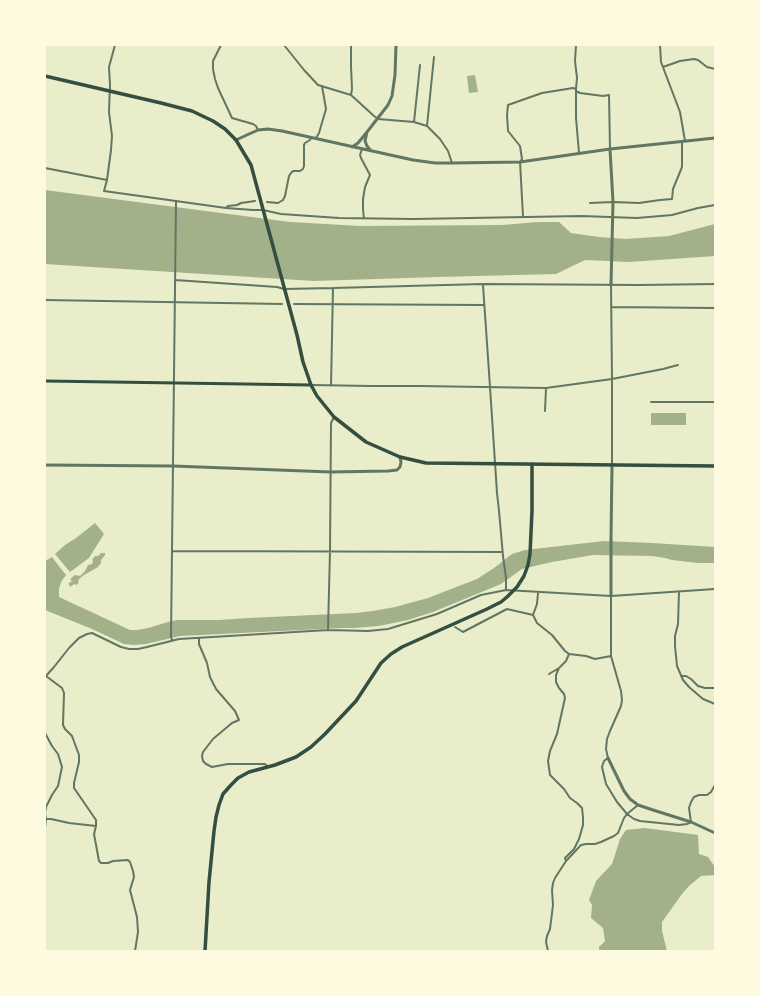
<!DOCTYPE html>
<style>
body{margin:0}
#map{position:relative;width:760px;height:996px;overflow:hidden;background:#e9edc9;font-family:Quicksand,sans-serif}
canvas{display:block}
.frame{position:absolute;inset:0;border:46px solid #fefae0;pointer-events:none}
</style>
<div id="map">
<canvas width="760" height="996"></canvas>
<div class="frame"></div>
</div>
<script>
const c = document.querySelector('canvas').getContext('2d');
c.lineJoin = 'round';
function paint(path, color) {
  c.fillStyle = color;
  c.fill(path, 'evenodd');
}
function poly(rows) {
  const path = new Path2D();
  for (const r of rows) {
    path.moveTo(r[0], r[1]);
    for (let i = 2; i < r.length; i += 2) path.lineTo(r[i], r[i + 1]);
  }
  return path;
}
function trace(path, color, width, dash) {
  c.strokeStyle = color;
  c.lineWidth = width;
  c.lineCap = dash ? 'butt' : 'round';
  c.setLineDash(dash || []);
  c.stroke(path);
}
paint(poly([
 [475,75,478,92,469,93,467,76],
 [45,190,290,222,360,226,502,225,538,222,559,222,571,233,599,237,626,239,669,236,715,224,715,256,629,262,585,260,556,274,438,277,314,281,45,264],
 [651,413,686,413,686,425,651,425],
 [95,523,104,534,89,558,70,572,55,554,65,545,76,538],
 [604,541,652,543,715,547,715,563,698,563,672,560,665,558,652,556,593,555,552,562,522,569,501,584,433,612,408,620,379,626,354,628,342,628,180,636,146,644,134,645,124,644,92,629,45,610,45,561,52,557,66,575,61,582,59,589,59,597,130,630,137,630,148,628,168,622,177,620,219,620,249,618,356,613,373,611,395,607,428,598,477,579,494,568,512,554,525,550],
 [101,553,105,553,105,555,101,560,101,563,98,567,84,575,79,579,78,584,76,585,74,584,70,587,69,584,69,583,72,581,70,579,75,575,80,576,85,571,88,565,92,564,93,561,92,560,95,556,98,556],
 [645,828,698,835,699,854,708,857,715,867,715,875,701,876,689,886,682,894,662,922,662,931,667,951,599,951,599,947,605,941,603,928,591,918,592,905,589,900,596,881,612,864,620,839,626,830]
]), '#a3b18a');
trace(poly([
 [115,45,109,67,110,85,109,112,112,136,111,150,107,180,104,191,226,208,253,210,263,210,281,214,339,218,414,219,582,216,637,218,672,215,698,208,715,205],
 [221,45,213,61,213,69,215,79,218,88,232,118,253,124,256,126,258,130],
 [284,45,304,70,318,85,351,95,374,116,378,119,414,122,427,126,440,139,448,151,452,163],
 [576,45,575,61,577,78,576,89,576,118,579,153],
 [660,45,661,62,680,112,685,141],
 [663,67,680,61,694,59,698,60,707,67,715,69],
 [576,91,580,93,603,96,609,95,610,149],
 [351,95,352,89,351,66,351,45],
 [414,122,420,65],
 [427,126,434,57],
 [316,138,319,133,326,109,322,86],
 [362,149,360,155,361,158,370,175,365,187,363,199,363,209,364,219],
 [45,168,107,180],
 [267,202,278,203,283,200,285,196,289,176,291,173,293,171,300,171,303,169,304,166,304,145,305,143,310,140,311,138],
 [590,203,613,202,639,203,660,200,672,199,673,189,682,167,682,142],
 [226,208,228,206,237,205,241,203,255,201],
 [523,216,520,162,522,159,520,146,508,131,507,115,508,105,542,93,573,88,576,89],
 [175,280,277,287,284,289,333,288],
 [483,285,490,387,497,493,499,511,503,556,506,578,506,590],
 [611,285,612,379,612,464],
 [45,300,282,304],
 [294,304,484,305],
 [611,307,715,308],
 [312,385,371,386,420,386,546,388,612,379,663,369,678,365],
 [331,386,333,288,483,284,639,285,715,284],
 [651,402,715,402],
 [545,411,546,388],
 [172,551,502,552],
 [679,592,678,624,675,636,675,646,677,666,683,680,689,687,703,699,715,704],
 [538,593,537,604,533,615,537,623,552,635,565,651,569,654,586,656,595,659,611,656],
 [611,596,611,656,621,691,622,700,621,706,610,731,607,739,606,749,608,758,604,761,602,767,606,784,617,802,627,814,634,819,640,821,679,825,687,824,691,822,689,808,691,802,694,797,699,795,707,795,711,792,715,785],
 [455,627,463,632,507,609,533,615],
 [328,630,330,551,331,423,334,417],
 [199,638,199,644,207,663,210,677,216,689,235,711,239,720,232,723,213,739,203,752,202,756,203,761,206,764,212,767,228,764,265,764,268,767],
 [172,640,171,637,176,201],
 [559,668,556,675,556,682,559,688,564,694,565,698,557,734,550,751,548,761,550,775,564,789,570,798,577,803,582,808,583,817,583,825,579,839,574,849,565,858,566,861],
 [549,674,559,668,566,661,569,654],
 [46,676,62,688,64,693,63,725,65,729,72,736,79,755,79,762,74,783,74,788,96,820,96,826,94,834,99,861,101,863,108,863,113,861,128,860,130,862,133,871,134,877,130,890,137,917,138,932,135,951],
 [681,676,686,676,691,679,698,686,705,688,715,688],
 [45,677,54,667,69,648,79,638,87,634,92,633,121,647,129,649,138,649,147,647,179,639,328,630,368,631,388,629,437,614,481,595,506,590,611,596,715,589],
 [45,733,52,746,58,754,62,767,58,786,52,795,46,807,45,813,46,819,45,828],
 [46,819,51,819,69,823,96,826],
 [548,951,546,942,547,936,550,929,553,905,552,890,553,883,555,878,566,861,581,845,586,844,595,844,601,842,614,836,618,833,624,818,627,814,638,805]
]), '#617663', 2);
trace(poly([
 [367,132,388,105,392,96,395,75,396,45],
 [236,140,249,134,258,130,268,129,282,131,413,160,435,163,452,163,520,162,610,149,715,138],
 [352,147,358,143,367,132,365,141,367,146,371,151],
 [610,149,613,202,611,285],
 [45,465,173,466,331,472,388,471,397,470,400,467,401,462,400,457],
 [611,596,611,538,612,466],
 [608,758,624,791,630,799,638,805,653,810,691,822,715,833]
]), '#617663', 3);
trace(poly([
 [45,381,311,385]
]), '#344e41', 3);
trace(poly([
 [205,951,209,882,214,831,216,817,219,805,223,794,231,785,238,778,249,772,275,765,296,757,311,747,325,734,356,701,381,663,391,654,402,647,487,609,501,602,507,597,517,587,524,576,528,565,530,554,532,511,532,464]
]), '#344e41', 3.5);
trace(poly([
 [45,76,161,103,192,111,213,121,225,129,236,140,251,165,297,335,303,362,311,385,317,396,334,417,366,442,400,457,426,463,715,466]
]), '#344e41', 3.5);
</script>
